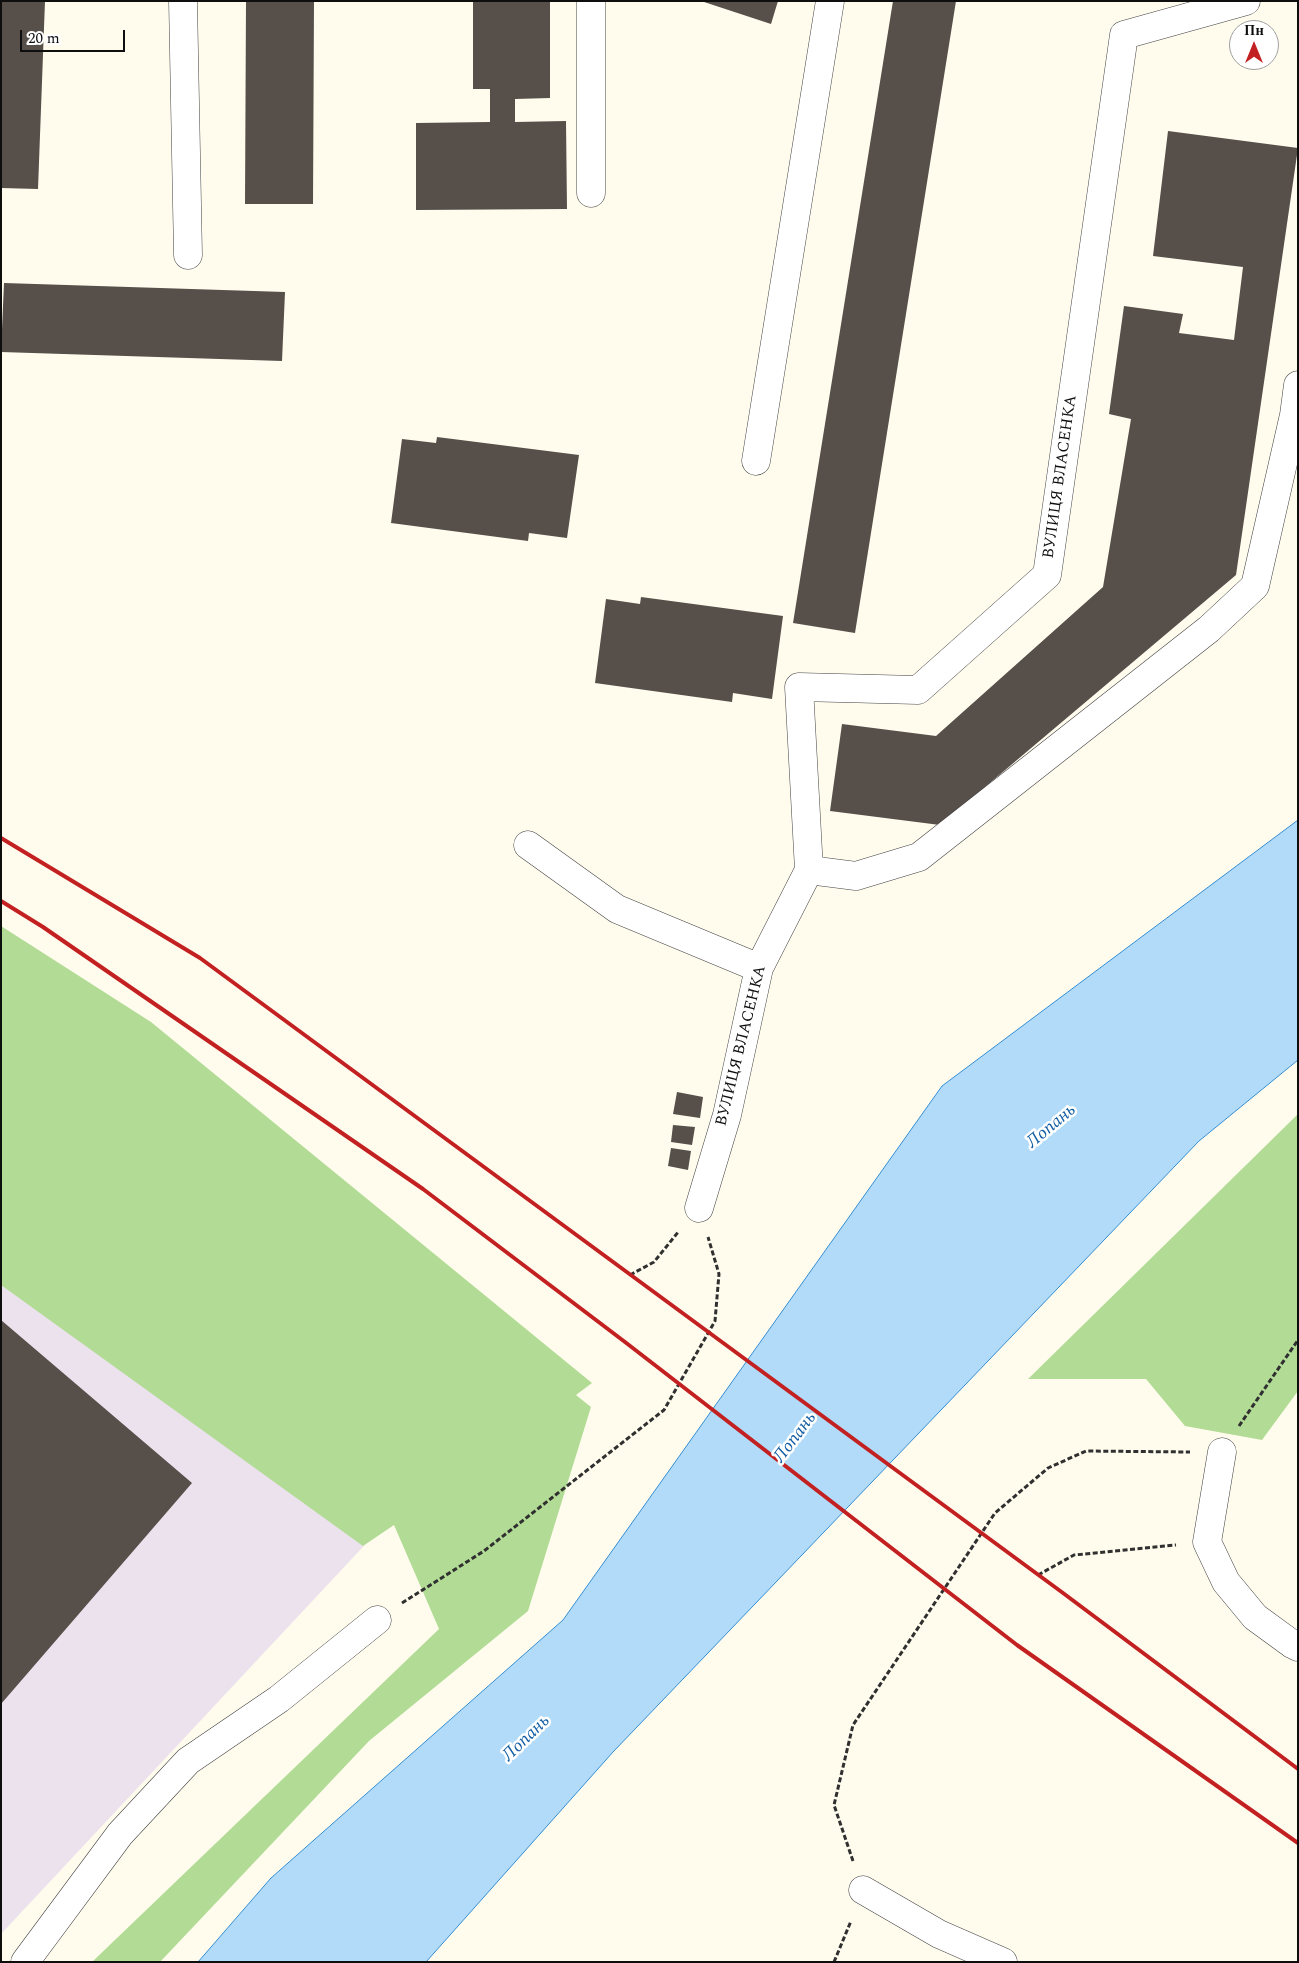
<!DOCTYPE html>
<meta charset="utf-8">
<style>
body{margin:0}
#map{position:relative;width:1299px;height:1963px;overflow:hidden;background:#fffcee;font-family:Spectral,serif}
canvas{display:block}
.frame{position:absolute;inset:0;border:2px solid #0e0e0e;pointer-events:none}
.north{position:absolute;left:1229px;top:20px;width:50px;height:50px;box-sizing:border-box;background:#fff;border:1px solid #9f9f9f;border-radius:50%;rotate:0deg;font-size:14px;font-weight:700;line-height:20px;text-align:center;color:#0e0e0e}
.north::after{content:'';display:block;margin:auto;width:18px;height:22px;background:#c32021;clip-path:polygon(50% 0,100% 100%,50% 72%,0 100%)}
.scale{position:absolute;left:20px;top:30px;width:105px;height:22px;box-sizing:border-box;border:2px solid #0e0e0e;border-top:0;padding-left:6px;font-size:15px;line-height:18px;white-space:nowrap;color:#0e0e0e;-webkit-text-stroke:4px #fff;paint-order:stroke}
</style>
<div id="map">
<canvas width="1299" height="1963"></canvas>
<div class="frame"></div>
<div class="north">Пн</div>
<div class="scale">20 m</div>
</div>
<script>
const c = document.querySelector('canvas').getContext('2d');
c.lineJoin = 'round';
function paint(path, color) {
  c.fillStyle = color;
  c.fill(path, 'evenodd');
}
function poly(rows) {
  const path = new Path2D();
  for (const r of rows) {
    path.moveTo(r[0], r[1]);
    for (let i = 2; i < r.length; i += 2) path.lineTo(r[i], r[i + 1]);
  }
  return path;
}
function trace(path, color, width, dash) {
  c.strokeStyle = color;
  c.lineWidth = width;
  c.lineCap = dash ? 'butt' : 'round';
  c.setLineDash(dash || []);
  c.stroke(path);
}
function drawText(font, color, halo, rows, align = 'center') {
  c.font = font + ' Spectral,serif';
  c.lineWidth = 5;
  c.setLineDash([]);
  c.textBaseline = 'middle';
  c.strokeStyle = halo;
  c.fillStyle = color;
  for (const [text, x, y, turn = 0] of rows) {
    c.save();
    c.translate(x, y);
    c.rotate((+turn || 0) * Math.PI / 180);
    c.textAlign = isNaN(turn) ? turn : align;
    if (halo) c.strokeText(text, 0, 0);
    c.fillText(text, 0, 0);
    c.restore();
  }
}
paint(poly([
 [1,1269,376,1533,1,1934]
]), '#ece2ed');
paint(poly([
 [1,926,151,1022,592,1383,576,1395,591,1407,528,1611,369,1741,160,1962,92,1962,439,1629,394,1525,363,1546,1,1285],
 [1298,1114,1298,1391,1262,1440,1185,1426,1146,1379,1028,1379]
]), '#b2dc95');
const water = poly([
 [1298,820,1298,1060,1199,1141,613,1752,426,1962,198,1962,271,1878,563,1620,942,1086,1298,820]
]);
paint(water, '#b1dbf8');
trace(water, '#358dd2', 1);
paint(poly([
 [1,1,45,1,38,189,1,188],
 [246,1,314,1,313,204,245,204],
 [473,1,550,1,550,98,515,99,515,122,566,121,567,209,416,210,416,123,490,122,490,89,473,89],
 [701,1,778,1,771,24],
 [893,1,956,1,855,633,793,623],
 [1168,131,1298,148,1236,575,940,825,830,811,842,724,936,736,1103,587,1131,419,1109,414,1124,306,1183,314,1179,333,1234,340,1243,267,1153,256],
 [4,283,285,292,282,361,1,352],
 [437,437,579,455,567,538,529,533,528,541,391,523,402,439,436,443],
 [641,597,783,616,772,699,733,693,732,702,595,683,606,599,640,604],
 [677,1092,703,1097,700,1118,673,1114],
 [673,1125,695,1127,692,1145,671,1142],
 [671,1148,691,1151,688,1170,668,1166],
 [1,1320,192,1483,1,1704]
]), '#574f4a');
const minor = poly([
 [183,1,188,255],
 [591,1,591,193],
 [756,461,830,1],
 [528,845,617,909,759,968],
 [809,870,856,876,919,857,1209,629,1255,586,1294,415,1298,385],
 [699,1208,727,1115,759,968,809,870,799,687,918,690,1047,575,1124,35,1246,1],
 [1222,1452,1207,1542,1226,1582,1255,1617,1292,1644,1298,1647],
 [863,1890,939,1934,1003,1962],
 [25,1962,120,1834,188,1761,279,1699,377,1620]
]);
trace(minor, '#414141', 29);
trace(poly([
 [630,1275,654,1262,679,1231],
 [1239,1426,1298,1340],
 [1038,1575,1074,1555,1176,1545],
 [402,1603,484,1551,664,1410,715,1321,719,1274,708,1237],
 [853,1861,834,1805,853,1725,995,1513,1048,1468,1086,1451,1190,1452],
 [834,1962,851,1921]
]), '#303030', 3, [5, 2.5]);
trace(minor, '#fff', 28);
trace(poly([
 [1,838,200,958,1063,1593,1298,1769],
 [1,901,43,927,423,1189,625,1342,1017,1645,1298,1843]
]), '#c32021', 4);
drawText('16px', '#0e0e0e', '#fff', [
 ["ВУЛИЦЯ ВЛАСЕНКА",1061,477,-82],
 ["ВУЛИЦЯ ВЛАСЕНКА",742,1046,-76]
]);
drawText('italic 18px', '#125ea4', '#fff', [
 ["Лопань",1052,1127,-40],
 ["Лопань",796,1438,-53],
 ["Лопань",527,1739,-44]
]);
</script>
